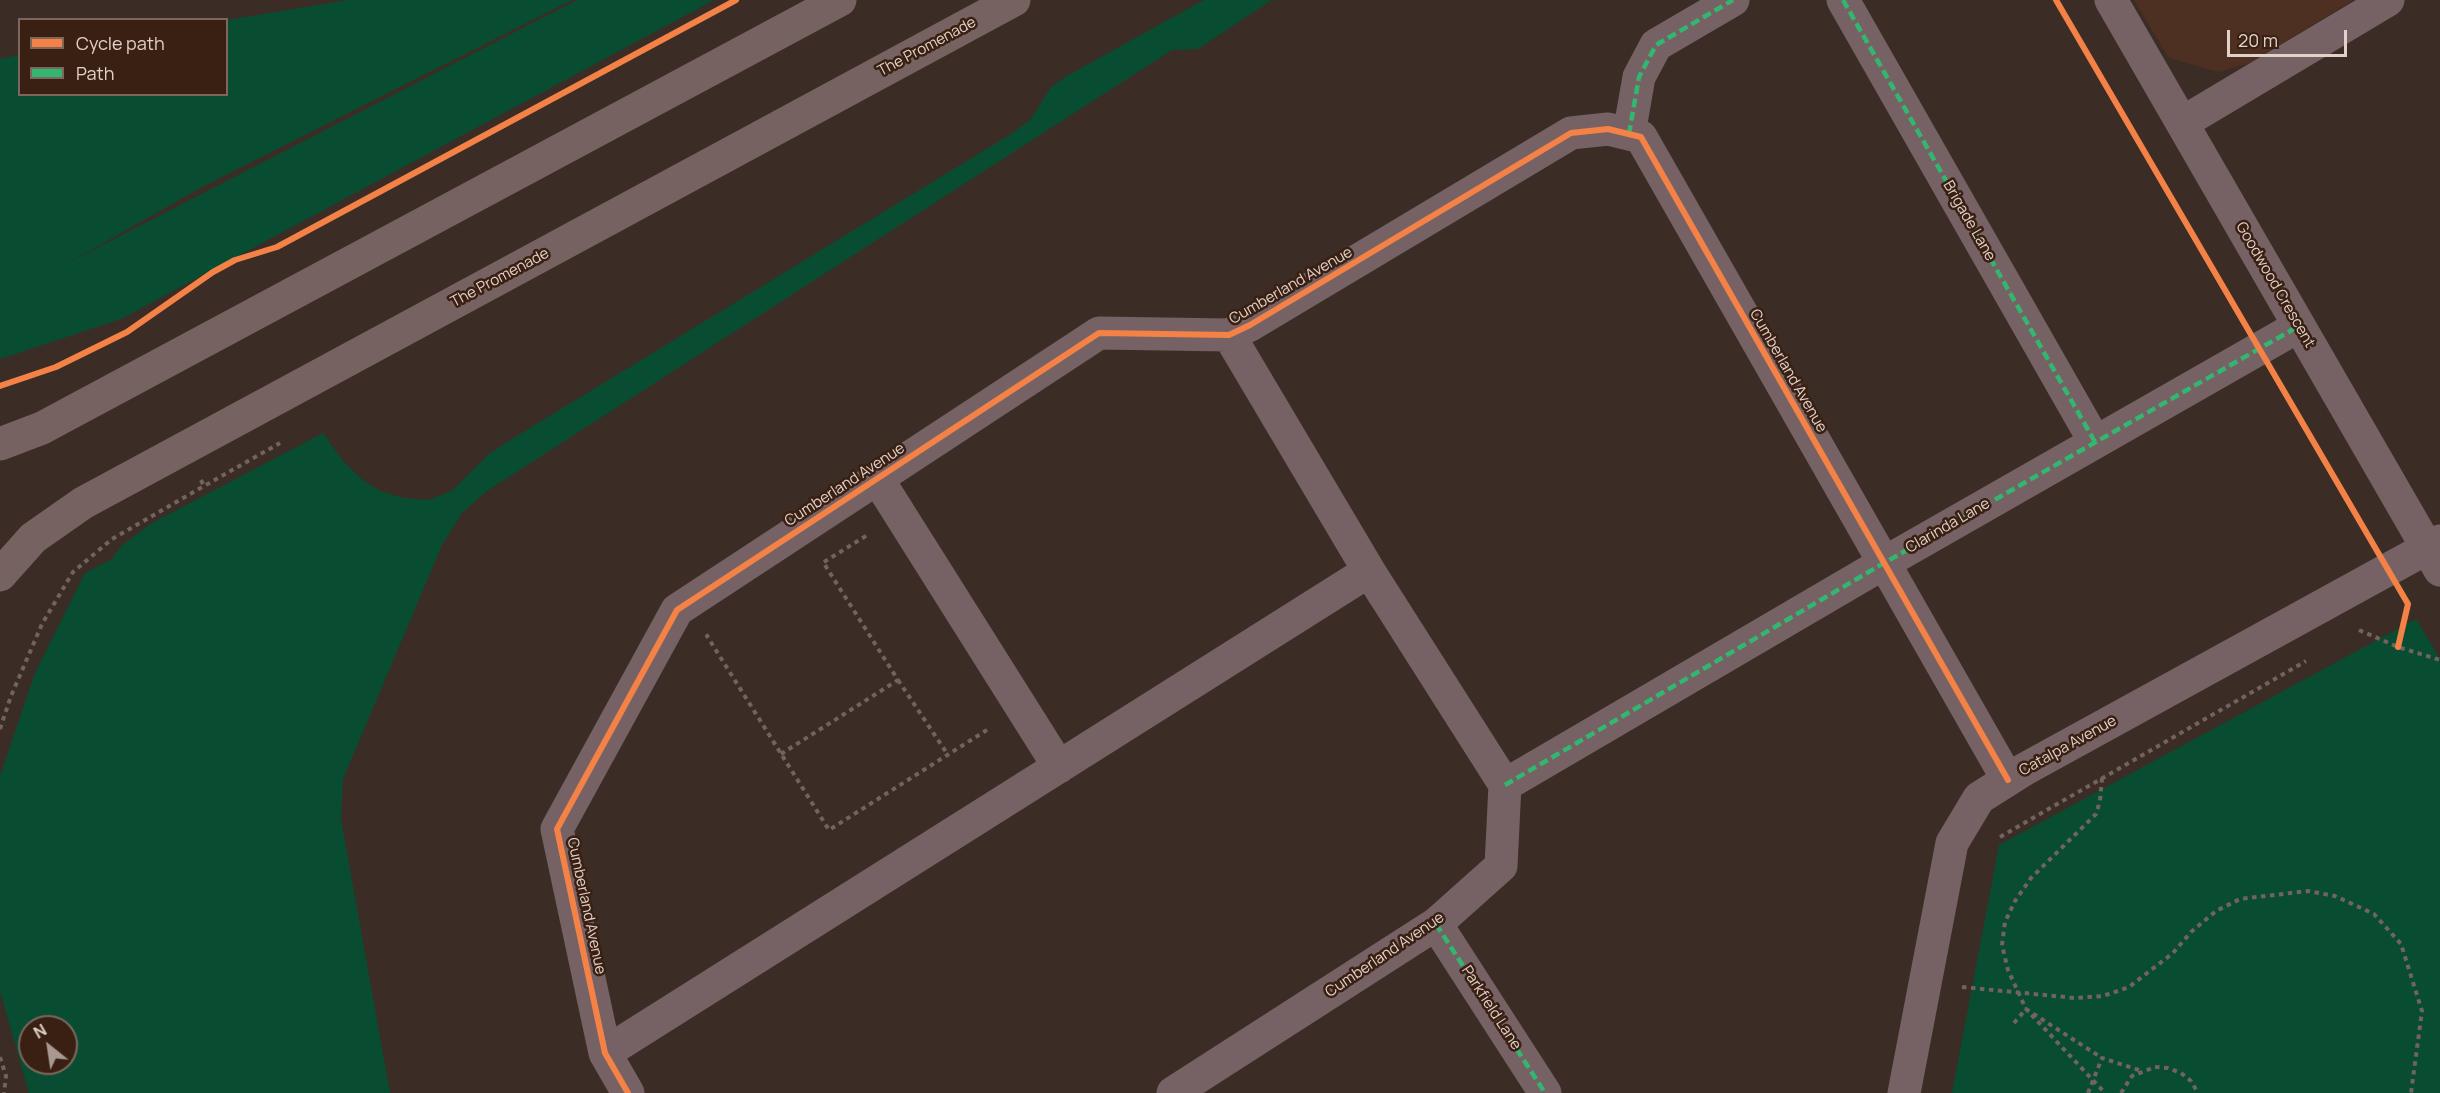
<!DOCTYPE html>
<style>
body{margin:0}
#map{position:relative;width:2440px;height:1093px;overflow:hidden;background:#3b2d25;font-family:Manrope,sans-serif}
canvas{display:block}
.legend{position:absolute;left:18px;top:18px;width:210px;height:78px;box-sizing:border-box;background:#392013;border:2px solid #7d675c;margin:0;padding:8px 10px;list-style:none;font-size:18px;color:#e2d1c9}
.legend li{display:flex;align-items:center;gap:12px;height:30px}
.legend b{width:30px;border:2px solid #7d675c}
.north{position:absolute;left:18px;top:1015px;width:60px;height:60px;box-sizing:border-box;background:#392013;border:2px solid #7d675c;border-radius:50%;rotate:330deg;font-size:16px;font-weight:700;line-height:24px;text-align:center;color:#e2d1c9}
.north::after{content:'';display:block;margin:auto;width:21px;height:27px;background:#a89890;clip-path:polygon(50% 0,100% 100%,50% 72%,0 100%)}
.scale{position:absolute;left:2227px;top:30px;width:120px;height:27px;box-sizing:border-box;border:3px solid #e2d1c9;border-top:0;padding-left:8px;font-size:18px;line-height:21px;white-space:nowrap;color:#e2d1c9;-webkit-text-stroke:4px #392013;paint-order:stroke}
</style>
<div id="map">
<canvas width="2440" height="1093"></canvas>
<ul class="legend">
<li><b style="height:8px;background:#f48246"></b>Cycle path</li>
<li><b style="height:8px;background:#33b770"></b>Path</li>
</ul>
<div class="north">N</div>
<div class="scale">20 m</div>
</div>
<script>
const c = document.querySelector('canvas').getContext('2d');
c.lineJoin = 'round';
function paint(path, color) {
  c.fillStyle = color;
  c.fill(path, 'evenodd');
}
function poly(rows) {
  const path = new Path2D();
  for (const r of rows) {
    path.moveTo(r[0], r[1]);
    for (let i = 2; i < r.length; i += 2) path.lineTo(r[i], r[i + 1]);
  }
  return path;
}
function trace(path, color, width, dash) {
  c.strokeStyle = color;
  c.lineWidth = width;
  c.lineCap = dash ? 'butt' : 'round';
  c.setLineDash(dash || []);
  c.stroke(path);
}
function drawText(font, color, halo, rows, align = 'center') {
  c.font = font + ' Manrope,sans-serif';
  c.lineWidth = 5;
  c.setLineDash([]);
  c.textBaseline = 'middle';
  c.strokeStyle = halo;
  c.fillStyle = color;
  for (const [text, x, y, turn = 0] of rows) {
    c.save();
    c.translate(x, y);
    c.rotate((+turn || 0) * Math.PI / 180);
    c.textAlign = isNaN(turn) ? turn : align;
    if (halo) c.strokeText(text, 0, 0);
    c.fillText(text, 0, 0);
    c.restore();
  }
}
paint(poly([
 [2134,0,2353,0,2252,62,2219,72,2169,58]
]), '#4d3021');
paint(poly([
 [348,0,572,0,202,187,68,263,577,0,714,0,121,319,0,359,0,59,19,55,20,94,226,94,227,20],
 [1204,0,1272,0,1198,49,1172,50,487,491,462,513,442,545,343,779,341,819,390,1093,29,1093,0,991,0,776,35,673,85,573,112,559,121,546,152,523,323,433,343,461,364,481,380,491,404,498,428,500,452,491,489,454,512,439,1011,134,1030,120,1051,87,1065,77],
 [30,1027,66,1027,66,1063,30,1063],
 [2416,619,2440,659,2440,1093,1952,1093,1999,845]
]), '#084c32');
trace(poly([
 [201,480,204,486,280,443],
 [824,562,869,534],
 [2359,630,2398,647,2440,660],
 [709,635,707,636,829,830,990,728],
 [898,680,948,755],
 [0,729,11,696,42,624,73,572,112,539,204,486],
 [781,754,898,680,823,562],
 [2102,778,2100,801,2096,814,2031,878,2015,901,2005,922,2002,945,2008,970,2026,1009,2105,1093],
 [2000,837,2306,661],
 [1962,987,2075,998,2103,996,2129,987,2173,953,2191,932,2216,911,2240,899,2308,891,2335,896,2374,914,2401,944,2422,1011,2411,1093],
 [2014,1023,2026,1009,2102,1058],
 [0,1057,6,1076,4,1093],
 [2088,1093,2102,1058,2142,1071],
 [2121,1093,2132,1076,2155,1067,2168,1068,2181,1073,2191,1081,2198,1093]
]), '#726361', 4, [4.5, 4.5]);
trace(poly([
 [1843,0,2095,442],
 [2111,0,2440,570],
 [2182,123,2388,0],
 [1629,134,1639,77,1656,45,1733,0],
 [877,478,1059,767],
 [1505,785,1884,563,2299,326],
 [1436,924,1545,1093],
 [605,1053,1369,571],
 [628,1093,605,1053,557,829,677,610,1099,333,1229,335,1250,325,1571,133,1608,129,1641,137,2008,780],
 [1173,1093,1436,924,1501,866,1505,785,1369,571,1229,335],
 [1904,1093,1952,843,1979,798,2025,769,2440,541]
]), '#766264', 33);
trace(poly([
 [0,444,42,428,840,0],
 [0,575,33,538,83,503,1014,0]
]), '#766361', 33);
trace(poly([
 [1843,0,2095,442],
 [1629,134,1639,77,1656,45,1733,0],
 [1505,785,1884,563,2299,326],
 [1436,924,1545,1093]
]), '#33b770', 4.5, [9, 4.5]);
trace(poly([
 [2056,0,2408,604,2398,647],
 [0,386,56,367,127,332,213,272,235,260,277,247,736,0],
 [628,1093,605,1053,557,829,677,610,1099,333,1229,335,1250,325,1571,133,1608,129,1641,137,2008,780]
]), '#f48246', 6);
drawText('15px', '#e2d1c9', '#392013', [
 ["The Promenade",927,47,-28],
 ["Brigade Lane",1969,221,60],
 ["The Promenade",500,278,-28],
 ["Goodwood Crescent",2275,285,60],
 ["Cumberland Avenue",1291,286,-30],
 ["Cumberland Avenue",1788,371,60],
 ["Cumberland Avenue",845,485,-33],
 ["Clarinda Lane",1948,526,-30],
 ["Catalpa Avenue",2068,746,-29],
 ["Cumberland Avenue",586,906,78],
 ["Cumberland Avenue",1385,955,-34],
 ["Parkfield Lane",1491,1008,57]
]);
</script>
